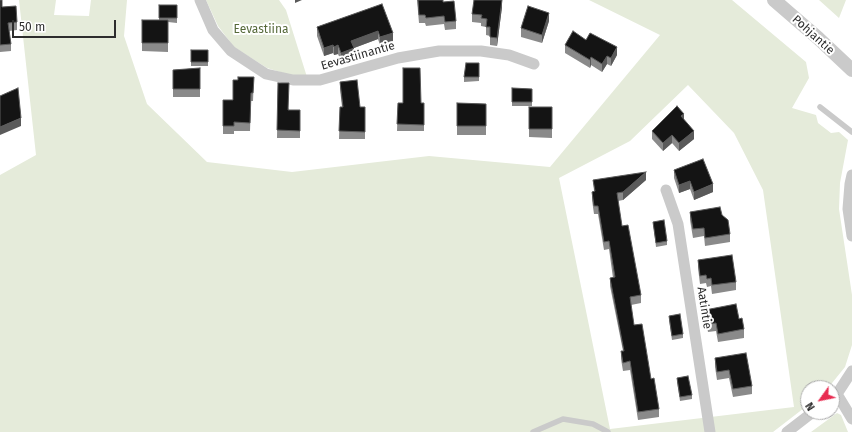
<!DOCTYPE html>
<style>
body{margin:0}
#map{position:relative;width:852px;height:432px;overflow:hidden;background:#fff;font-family:"Fira Sans",sans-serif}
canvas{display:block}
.north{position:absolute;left:800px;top:380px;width:40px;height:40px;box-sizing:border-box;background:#fff;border:1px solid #ababab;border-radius:50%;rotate:237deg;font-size:11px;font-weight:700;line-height:16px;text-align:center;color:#2d2d2d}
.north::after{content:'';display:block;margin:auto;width:14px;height:18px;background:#e82b50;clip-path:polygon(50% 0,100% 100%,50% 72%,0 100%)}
.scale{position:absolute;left:12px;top:20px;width:104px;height:18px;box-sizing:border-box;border:2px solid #2d2d2d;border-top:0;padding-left:5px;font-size:12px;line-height:14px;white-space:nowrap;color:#2d2d2d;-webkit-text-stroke:3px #fff;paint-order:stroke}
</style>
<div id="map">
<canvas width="852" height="432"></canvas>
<div class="north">N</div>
<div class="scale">50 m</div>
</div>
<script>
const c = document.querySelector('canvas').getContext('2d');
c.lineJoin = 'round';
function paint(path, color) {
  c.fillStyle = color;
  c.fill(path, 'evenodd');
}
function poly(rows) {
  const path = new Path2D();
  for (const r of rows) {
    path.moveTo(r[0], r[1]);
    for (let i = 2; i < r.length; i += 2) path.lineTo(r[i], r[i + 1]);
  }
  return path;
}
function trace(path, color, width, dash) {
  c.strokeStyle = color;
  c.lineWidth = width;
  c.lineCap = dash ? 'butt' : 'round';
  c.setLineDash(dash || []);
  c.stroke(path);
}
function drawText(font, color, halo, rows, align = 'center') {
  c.font = font + ' "Fira Sans",sans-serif';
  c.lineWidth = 4;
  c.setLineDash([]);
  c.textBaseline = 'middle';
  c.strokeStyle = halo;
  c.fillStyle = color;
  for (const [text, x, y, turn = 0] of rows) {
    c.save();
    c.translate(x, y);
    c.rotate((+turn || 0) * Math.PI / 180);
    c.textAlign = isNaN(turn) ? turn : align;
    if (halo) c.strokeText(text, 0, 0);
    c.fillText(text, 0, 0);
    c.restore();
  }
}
paint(poly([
 [19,0,56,0,54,15,89,16,91,0,127,0,124,36,147,104,207,162,292,172,429,156,550,167,660,35,589,0,732,0,806,62,809,78,792,108,816,115,818,123,831,133,839,132,848,140,840,183,839,209,852,295,852,345,845,367,828,388,808,388,808,405,773,432,0,432,0,175,36,155],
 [688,85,734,133,763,190,794,407,610,429,559,178,630,141],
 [206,0,279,0,286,10,307,77,290,75,267,68,234,47,218,26],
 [819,0,846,0,839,18],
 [837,413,841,415,848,432,811,432]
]), '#e5ebda');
trace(poly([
 [820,107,852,132],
 [533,432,563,419,593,424,608,432]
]), '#cacaca', 5.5);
trace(poly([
 [200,0,213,30,231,51,266,74,293,80,320,80,398,58,439,51,481,51,509,55,534,64],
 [852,175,850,184,848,209,852,236],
 [666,190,678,224,710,432],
 [837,394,852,419],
 [832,397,837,394,852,371],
 [787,432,813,412]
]), '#cacaca', 11);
trace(poly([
 [774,0,818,38,852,70]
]), '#cacaca', 14);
paint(poly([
 [0,0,2,7,17,22,17,30,9,31,11,44,11,51,0,52],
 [417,0,443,0,443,2,456,21,456,29,445,30,444,24,426,26,425,23,419,23],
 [382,4,393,41,380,45,378,39,354,48,354,56,341,61,338,54,334,55,333,53,324,56,317,36,317,27],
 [159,5,177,5,177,23,168,22,168,52,142,51,142,20,159,20],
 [502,7,497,46,490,45,490,36,486,35,486,27,481,26,481,23,472,22,472,14],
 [549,21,542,43,521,37,521,28],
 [586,40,617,55,611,66,607,64,602,72,591,65,590,68,565,53,565,45],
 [191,50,208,50,208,66,191,66],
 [479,63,479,81,464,82,464,77],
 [200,68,200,97,173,97,173,70],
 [254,77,253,101,251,101,250,131,234,131,234,134,223,134,223,100,233,100,238,80],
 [340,82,360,107,365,107,365,139,339,139,340,107,342,107,340,89],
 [278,83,289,110,300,110,300,138,277,138],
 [512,88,532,89,532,106,512,106],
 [398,103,424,103,424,131,397,131],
 [457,103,486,104,486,135,457,135],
 [529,107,552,107,552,138,529,137],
 [684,120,694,139,679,151,672,143,663,151,652,139,652,131],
 [674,170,713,192,694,200,690,189,679,193,674,178],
 [593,180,646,180,623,200,618,201,622,226,641,295,641,303,631,305,634,325,651,379,659,409,659,417,638,420,630,370,623,371,621,359,621,351,623,351,610,286,610,278,613,278,609,249,604,250,598,214,594,214,592,200,592,192,594,191],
 [690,212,722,215,730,234,730,242,705,246,704,236,693,238,690,220],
 [653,222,667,241,667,245,656,247],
 [698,260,736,282,736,290,712,294,711,286,707,287,706,283,700,284,698,268],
 [705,310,739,319,744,329,744,338,718,342,716,331,708,332,705,318],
 [669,316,683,334,683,338,672,340,669,320],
 [715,358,752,386,752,394,733,397,729,378,717,380,715,367],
 [677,378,692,395,692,399,680,401,677,382]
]), '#8a8a8a');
paint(poly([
 [295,0,302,0,295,3],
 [502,0,502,7,497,46,497,38],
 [549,13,549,21,542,43,542,35],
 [378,31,378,39,354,48,354,56,341,61,341,53,351,41],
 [393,33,393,41,380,45,380,37],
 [333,45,333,53,324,56,324,48],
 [338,45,338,54,334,55,334,47],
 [617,47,617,55,611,66,611,58],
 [607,56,607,64,602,72,602,64],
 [591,57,591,65,590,68,590,60],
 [684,114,684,122,681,116],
 [21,118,21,126,0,135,0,127],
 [694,131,694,139,679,151,679,143],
 [672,135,672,143,663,151,663,143],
 [646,172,646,180,623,200,623,192],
 [690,181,690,189,679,193,679,185],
 [713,184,713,192,694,200,694,192]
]), '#5a5a5a');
const building = poly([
 [0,0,2,0,2,7,16,6,17,22,8,23,11,44,0,45,0,0],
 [418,0,443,0,443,2,454,1,456,21,445,22,444,16,426,18,425,15,419,15,418,0],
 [474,0,502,0,497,38,490,37,490,27,486,27,487,19,481,18,482,15,472,14,474,0],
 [382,4,393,33,380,37,378,31,351,41,354,48,341,53,338,45,334,47,333,45,324,48,317,27,382,4],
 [159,5,177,5,177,18,159,18,159,5],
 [528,6,549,13,542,35,521,28,528,6],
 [142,20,168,20,168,43,142,43,142,20],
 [573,31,586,40,590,33,617,47,611,58,607,56,602,64,591,57,590,60,565,45,573,31],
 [191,50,208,50,208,62,191,62,191,50],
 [466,63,479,63,479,77,464,77,466,63],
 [200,68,200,89,173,89,173,70,200,68],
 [403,68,420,68,421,103,424,103,424,125,397,124,398,103,403,103,403,68],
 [238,77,254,77,253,93,251,93,250,123,234,122,234,126,223,126,223,100,233,100,233,80,238,80,238,77],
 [357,80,360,107,365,107,365,132,339,131,340,107,343,107,340,82,357,80],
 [278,83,289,83,288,110,300,110,300,131,277,130,278,83],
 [18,88,21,118,0,127,0,96,18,88],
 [512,88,532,89,532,102,512,102,512,88],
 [457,103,486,104,486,126,457,126,457,103],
 [677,106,684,114,681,116,694,131,679,143,672,135,663,143,652,131,677,106],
 [529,107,552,107,552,129,529,129,529,107],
 [703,159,713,184,694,192,690,181,679,185,674,170,703,159],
 [646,172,623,192,617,193,622,226,628,225,641,295,630,297,634,325,642,324,651,379,654,378,659,409,638,412,630,361,623,363,621,351,624,351,610,278,615,277,609,241,604,242,598,206,594,206,592,192,595,191,593,180,646,172],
 [720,207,722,215,728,220,730,234,705,238,704,228,693,229,690,212,720,207],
 [664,220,667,241,656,243,653,222,664,220],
 [732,255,736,282,712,285,711,278,707,279,706,275,700,276,698,260,732,255],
 [736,304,739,319,742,318,744,329,718,334,716,323,708,324,705,310,736,304],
 [680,314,683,334,672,336,669,316,680,314],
 [746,353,752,386,733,389,729,370,717,372,715,358,746,353],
 [688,376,692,395,680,397,677,378,688,376]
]);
paint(building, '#141414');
trace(building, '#5a5a5a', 1);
drawText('12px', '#56693a', '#fff', [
 ["Eevastiina",261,30]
]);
drawText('12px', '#2d2d2d', '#fff', [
 ["Pohjantie",813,35,42],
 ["Eevastiinantie",358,56,-16],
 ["Aatintie",704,308,81]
]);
</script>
